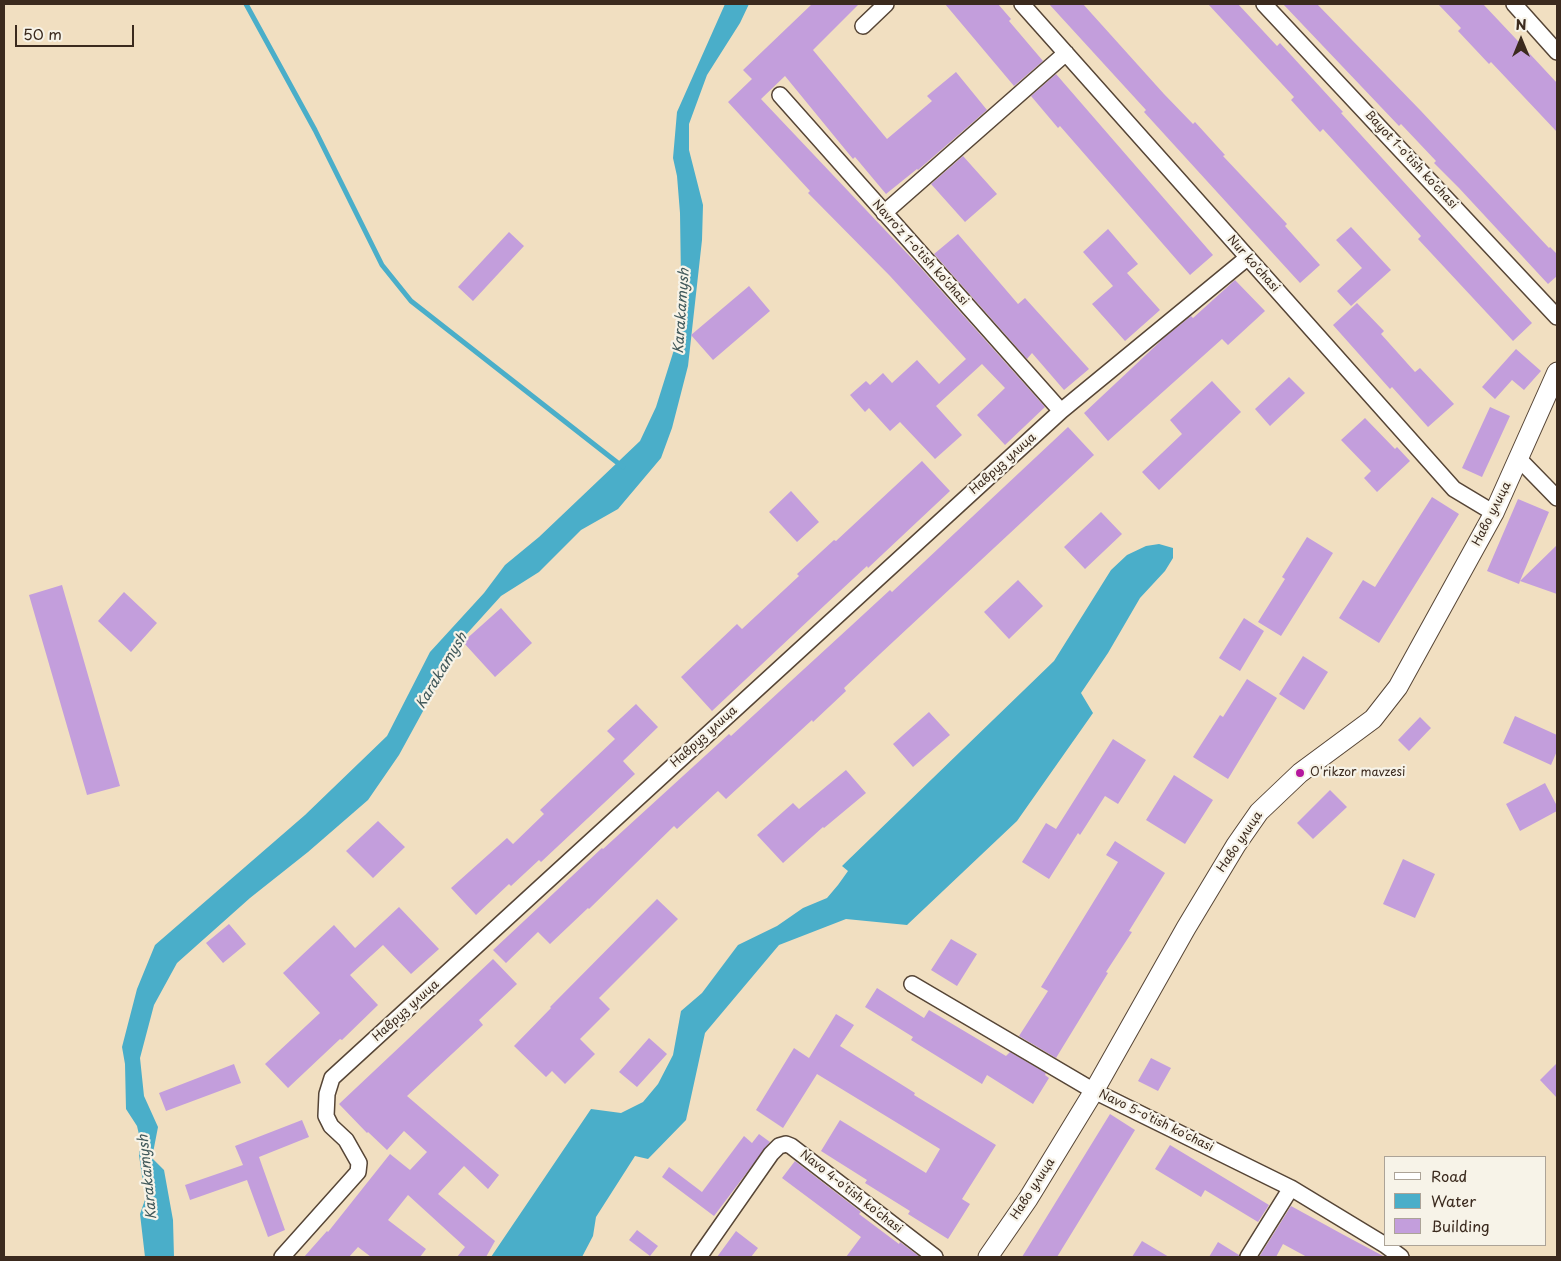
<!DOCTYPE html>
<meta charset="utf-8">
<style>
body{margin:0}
#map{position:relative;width:1561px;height:1261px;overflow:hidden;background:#f1dfc1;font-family:"Playpen Sans",sans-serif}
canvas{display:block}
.frame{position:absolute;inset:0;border:5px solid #3b2a1e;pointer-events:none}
.legend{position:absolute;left:1384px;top:1156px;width:162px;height:90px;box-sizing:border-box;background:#f7f3e8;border:1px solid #aca397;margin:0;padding:6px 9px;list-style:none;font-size:15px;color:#3b2a1e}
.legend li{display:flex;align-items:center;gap:10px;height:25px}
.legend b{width:25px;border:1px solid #aca397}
.north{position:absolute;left:1496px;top:15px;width:50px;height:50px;-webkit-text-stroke:4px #f7f3e8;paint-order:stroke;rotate:0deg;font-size:14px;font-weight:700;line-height:20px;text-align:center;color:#3b2a1e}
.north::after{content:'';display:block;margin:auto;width:18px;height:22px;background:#3b2a1e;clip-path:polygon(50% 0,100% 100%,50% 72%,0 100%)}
.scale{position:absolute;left:15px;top:25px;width:119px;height:22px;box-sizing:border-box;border:2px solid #3b2a1e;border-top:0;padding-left:6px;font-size:15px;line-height:18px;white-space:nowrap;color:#3b2a1e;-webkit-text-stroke:4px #f7f3e8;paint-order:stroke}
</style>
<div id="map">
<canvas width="1561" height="1261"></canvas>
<div class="frame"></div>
<ul class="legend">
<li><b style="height:6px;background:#fff"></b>Road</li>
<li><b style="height:14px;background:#4aaec9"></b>Water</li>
<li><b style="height:14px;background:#c39edc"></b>Building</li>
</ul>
<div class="north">N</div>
<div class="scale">50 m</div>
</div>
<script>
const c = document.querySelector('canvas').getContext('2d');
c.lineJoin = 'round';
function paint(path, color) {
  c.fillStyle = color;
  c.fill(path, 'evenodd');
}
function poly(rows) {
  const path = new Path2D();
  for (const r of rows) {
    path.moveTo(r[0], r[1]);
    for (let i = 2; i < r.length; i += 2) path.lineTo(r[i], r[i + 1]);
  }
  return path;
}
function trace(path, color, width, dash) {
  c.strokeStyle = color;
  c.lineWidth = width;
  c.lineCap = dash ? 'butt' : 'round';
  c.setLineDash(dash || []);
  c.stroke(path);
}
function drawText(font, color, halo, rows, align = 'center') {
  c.font = font + ' "Playpen Sans",sans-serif';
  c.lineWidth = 4.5;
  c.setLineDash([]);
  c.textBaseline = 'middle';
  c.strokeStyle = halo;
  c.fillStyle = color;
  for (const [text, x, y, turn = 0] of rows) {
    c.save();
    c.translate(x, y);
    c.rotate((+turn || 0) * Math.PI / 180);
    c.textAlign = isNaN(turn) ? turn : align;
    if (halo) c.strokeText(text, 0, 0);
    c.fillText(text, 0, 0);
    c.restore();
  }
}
paint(poly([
 [725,4,749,4,740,23,707,75,689,124,689,150,703,205,702,240,688,366,672,428,661,458,618,509,581,530,539,572,501,596,463,638,399,755,368,800,308,852,250,898,177,963,154,1005,140,1058,144,1096,158,1127,152,1158,164,1170,173,1220,174,1257,145,1257,140,1214,147,1194,142,1176,139,1155,141,1143,137,1126,126,1109,125,1064,122,1047,137,989,155,945,305,815,387,736,430,652,484,593,505,565,539,537,640,441,656,407,678,337,681,280,680,213,677,176,673,158,677,112],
 [1159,544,1173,548,1173,558,1165,571,1140,598,1108,653,1081,693,1093,713,1017,821,907,925,846,919,779,945,705,1033,686,1120,648,1159,635,1156,596,1217,593,1236,582,1257,491,1257,591,1109,621,1113,643,1102,658,1084,673,1055,681,1011,702,993,738,945,777,926,803,908,827,898,838,885,848,871,842,866,1054,661,1111,570,1127,555,1146,546]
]), '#4aaec9');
trace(poly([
 [246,4,315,130,382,265,411,301,623,467]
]), '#4aaec9', 5);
paint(poly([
 [812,4,859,4,813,50,887,139,932,101,927,96,956,72,987,110,918,170,917,169,886,194,855,157,853,159,785,76,761,99,920,267,1045,407,1005,445,977,415,1005,388,982,364,936,406,962,435,935,459,900,422,890,431,869,408,865,412,850,395,866,381,870,385,883,373,892,383,917,360,939,384,966,359,890,276,808,193,810,191,728,102,752,79,743,70],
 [945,4,998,4,1011,19,1009,21,1043,61,1014,86],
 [1049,4,1083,4,1164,94,1193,124,1195,122,1225,155,1223,156,1287,224,1285,226,1320,265,1300,283,1144,112,1146,110],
 [1208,4,1238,4,1277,46,1280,43,1343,112,1341,113,1532,323,1513,341,1418,239,1421,236,1323,129,1320,132,1291,100,1294,97],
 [1283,4,1317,4,1421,111,1549,248,1550,247,1557,254,1557,276,1548,284,1459,188,1434,163,1436,161,1401,124,1399,126],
 [1438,4,1483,4,1516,39,1557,83,1557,132,1491,62,1489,64,1458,31,1461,28],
 [1056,74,1213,255,1190,275,1060,126,1058,128,1031,96],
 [963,156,997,194,965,222,931,184],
 [1351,227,1391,270,1351,306,1337,291,1362,268,1336,240],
 [1108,229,1138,264,1127,273,1160,310,1125,341,1092,304,1113,286,1083,252],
 [509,232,524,246,473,301,458,287],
 [958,234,1018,304,1025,298,1089,369,1064,390,1032,353,1027,359,934,254],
 [1235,280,1265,311,1228,345,1222,339,1108,441,1084,413,1165,337,1191,316,1193,318],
 [749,286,770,311,713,360,691,335],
 [1357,303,1384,331,1381,334,1415,372,1420,368,1454,404,1428,427,1392,387,1390,389,1333,325],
 [1516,349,1541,371,1524,390,1512,380,1495,399,1482,387],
 [1289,377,1305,393,1270,426,1255,409],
 [1212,381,1241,412,1159,490,1142,472,1182,434,1170,420],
 [1490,407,1510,416,1482,477,1462,468],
 [1365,418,1395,449,1397,447,1410,461,1377,492,1364,478,1371,471,1341,440],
 [1068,427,1094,455,880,654,844,688,846,691,813,722,812,720,726,799,718,791,677,829,674,826,589,909,588,908,550,944,538,932,506,963,493,950,602,848,603,849,729,734,731,736,852,625,890,590,892,592],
 [922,461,950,491,868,568,867,566,826,604,712,711,681,677,737,624,742,629,799,576,797,574,834,540,836,541],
 [791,491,819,522,797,542,769,512],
 [1432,497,1459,514,1379,643,1339,618,1363,580,1375,587],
 [1518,499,1549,512,1520,581,1557,545,1557,594,1520,581,1519,584,1487,571],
 [1101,512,1122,534,1085,569,1064,547],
 [1307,537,1333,553,1281,636,1258,622,1285,579,1282,577],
 [1018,580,1043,606,1009,639,984,612],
 [62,585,120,786,87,795,29,595],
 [124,592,157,623,131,652,98,621],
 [501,608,532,643,495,677,463,642],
 [1244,618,1264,631,1240,671,1219,658],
 [1303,656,1328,672,1304,710,1279,694],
 [1247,679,1277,698,1228,779,1193,757,1220,715,1223,717],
 [636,704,658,727,623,761,635,774,541,862,539,860,511,886,509,884,476,915,451,888,507,838,513,844,544,814,540,810,615,739,607,731],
 [929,712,950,735,913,767,893,744],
 [1515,716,1557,735,1557,751,1551,765,1503,743],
 [1420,717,1431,728,1409,751,1398,740],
 [1113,739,1146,760,1118,804,1105,796,1080,835,1078,833,1049,879,1022,862,1046,823,1056,829],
 [846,770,866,793,824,828,823,827,783,863,757,835,793,803,799,809],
 [1174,775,1213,800,1185,844,1146,820],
 [1545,783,1557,806,1557,811,1520,831,1506,804],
 [1330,790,1347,807,1313,839,1297,823],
 [378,821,405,847,373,878,346,851],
 [1115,841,1165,873,1129,931,1132,932,1106,972,1108,973,1056,1058,1019,1036,1048,991,1041,987,1118,862,1106,855],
 [1403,859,1435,874,1415,918,1383,904],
 [657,899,678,919,599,998,610,1009,580,1039,595,1054,565,1084,552,1071,546,1077,514,1046,551,1008,550,1007],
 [399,907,439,949,411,974,383,945,350,975,378,1005,342,1040,340,1039,288,1088,265,1064,320,1013,283,973,334,925,355,948],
 [229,924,246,944,223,963,206,943],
 [951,939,977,954,957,986,931,970],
 [493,959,517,984,479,1020,483,1025,407,1096,499,1175,488,1189,464,1166,438,1194,495,1241,486,1257,457,1257,465,1247,408,1195,388,1220,426,1249,420,1257,371,1257,358,1247,349,1257,304,1257,327,1231,328,1232,390,1154,410,1170,427,1152,404,1131,387,1150,368,1132,367,1133,339,1104],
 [877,988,924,1018,929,1010,1006,1056,1010,1052,1046,1073,1045,1075,1049,1078,1033,1104,987,1075,982,1084,911,1040,913,1037,865,1007],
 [836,1014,854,1025,840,1046,915,1093,914,1095,996,1145,962,1199,970,1204,948,1239,908,1214,910,1211,865,1183,867,1180,821,1151,840,1120,926,1173,940,1149,817,1074,783,1128,756,1110,794,1048,809,1058],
 [649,1038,667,1054,637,1087,619,1072],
 [1151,1058,1171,1068,1158,1091,1138,1081],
 [1557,1063,1557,1098,1540,1080],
 [234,1064,241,1083,166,1111,159,1093],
 [1110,1114,1135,1130,1057,1257,1022,1257],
 [302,1120,309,1137,259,1157,285,1230,268,1237,247,1180,190,1200,185,1185,243,1165,235,1146],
 [759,1134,770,1142,714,1216,662,1177,669,1167,702,1192,744,1136,752,1143],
 [1170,1145,1269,1205,1258,1222,1205,1190,1201,1197,1155,1169],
 [795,1161,861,1212,859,1214,899,1244,900,1242,920,1257,846,1257,861,1237,782,1178],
 [1291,1206,1342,1234,1385,1257,1307,1257,1283,1244,1276,1257,1259,1257],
 [637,1230,658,1246,650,1256,629,1240],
 [736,1231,758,1248,751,1257,717,1257],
 [1142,1241,1169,1257,1132,1257],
 [1218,1242,1239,1255,1239,1257,1209,1257]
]), '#c39edc');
const minor = poly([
 [1022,4,1454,489,1494,513],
 [1264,4,1557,317],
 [1514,4,1557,52],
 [863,26,886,4],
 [780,95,1061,411],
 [884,213,1066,53],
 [1519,459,1557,498],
 [912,984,1094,1091,1291,1188,1385,1245,1401,1257],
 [282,1257,358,1172,359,1163,346,1140,331,1126,326,1116,327,1094,332,1078,1061,411,1247,258],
 [699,1257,771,1154,779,1146,786,1144,791,1146,935,1257],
 [1248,1257,1291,1188]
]);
const tertiary = poly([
 [988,1257,1028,1199,1094,1091,1186,928,1236,845,1259,812,1300,773,1373,719,1398,687,1494,513,1557,372]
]);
trace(minor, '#564536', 18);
trace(tertiary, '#564536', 21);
trace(minor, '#fff', 15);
trace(tertiary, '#fff', 19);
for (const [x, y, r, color] of [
 [1300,773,5,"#b5179e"]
]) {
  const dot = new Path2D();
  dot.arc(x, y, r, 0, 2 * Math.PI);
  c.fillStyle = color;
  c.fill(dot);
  trace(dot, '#f7f3e8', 2);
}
drawText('12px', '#3b2a1e', '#f7f3e8', [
 ["Bayot 1-o'tish ko'chasi",1411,160,47],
 ["Navro'z 1-o'tish ko'chasi",920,253,48],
 ["Nur ko'chasi",1253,264,48],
 ["Навруз улица",1003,464,-42],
 ["Наво улица",1492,514,-63],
 ["Навруз улица",704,737,-42],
 ["Наво улица",1240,842,-56],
 ["Навруз улица",406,1011,-42],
 ["Navo 5-o'tish ko'chasi",1156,1121,26],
 ["Наво улица",1033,1189,-57],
 ["Navo 4-o'tish ko'chasi",851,1192,38]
]);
drawText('12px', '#3b2a1e', '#f7f3e8', [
 ["O'rikzor mavzesi",1310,773]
], 'left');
drawText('italic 14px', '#40585a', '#f7f3e8', [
 ["Karakamysh",682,311,-86],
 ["Karakamysh",442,671,-59],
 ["Karakamysh",148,1177,-96]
]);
</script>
